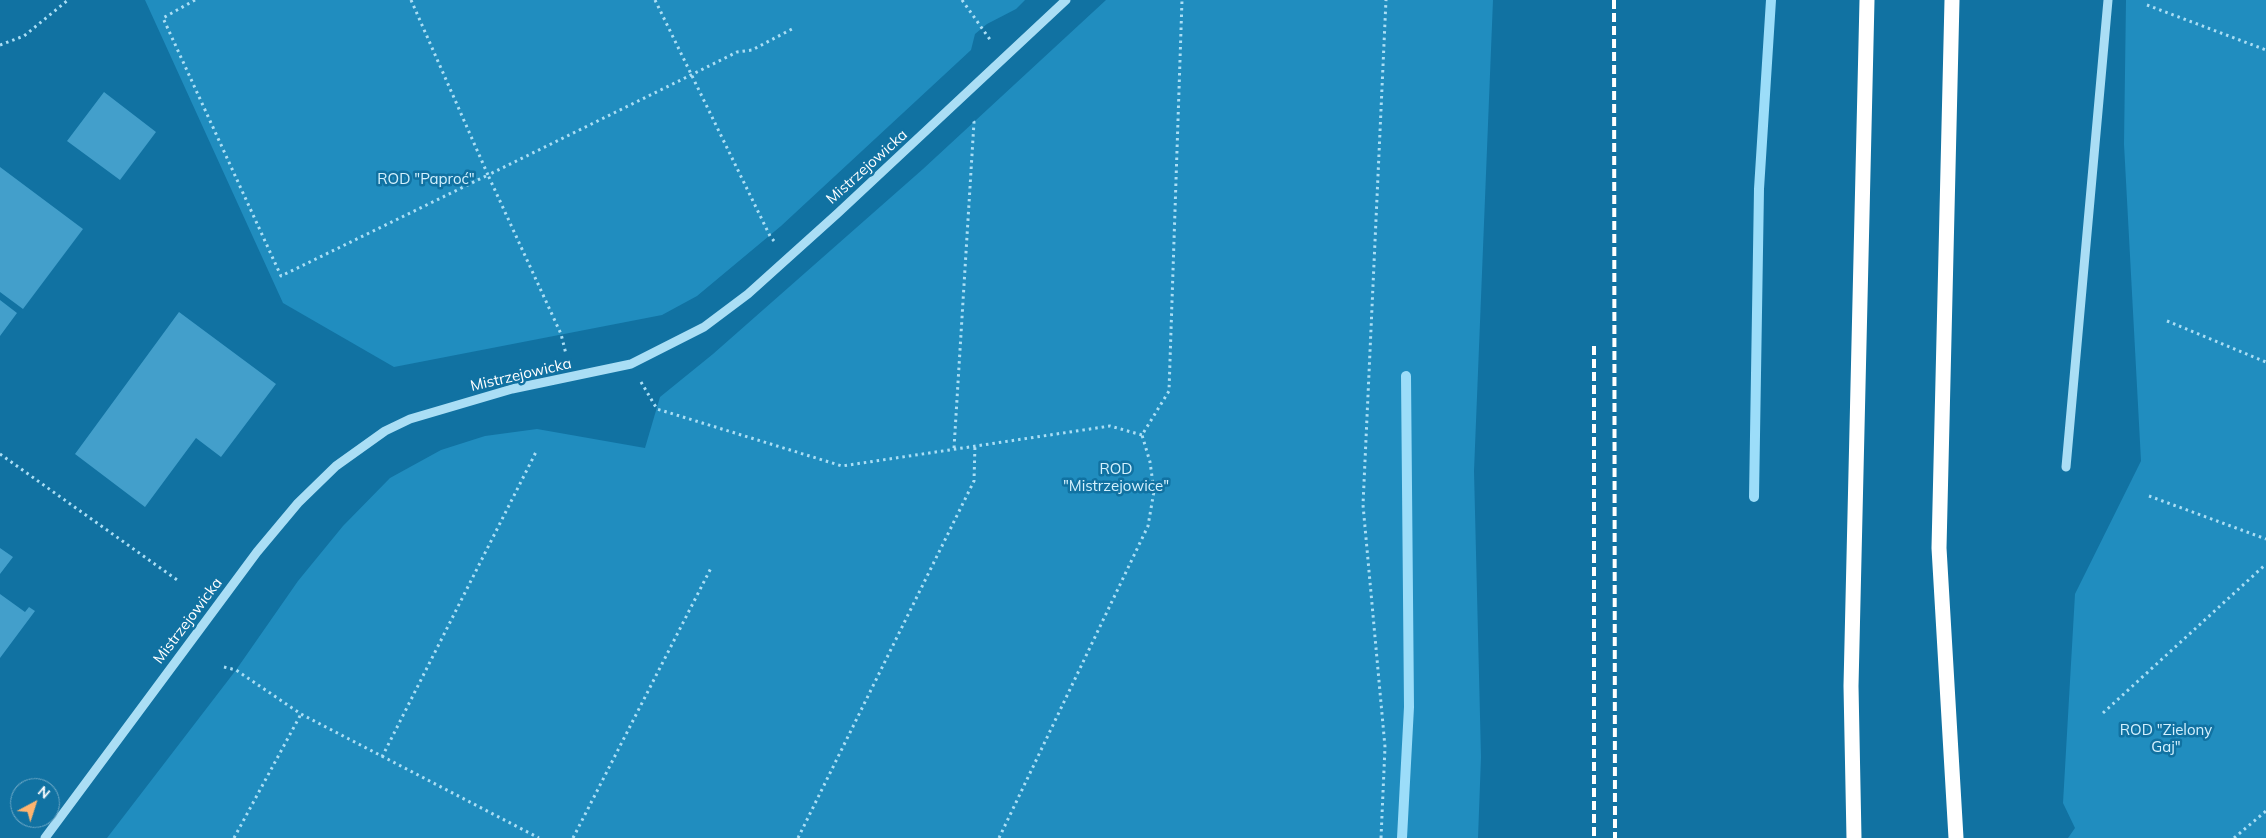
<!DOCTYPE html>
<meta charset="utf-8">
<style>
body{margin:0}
#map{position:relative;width:2266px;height:838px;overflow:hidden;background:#1172a2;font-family:Mulish,sans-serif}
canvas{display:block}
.north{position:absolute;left:10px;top:778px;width:50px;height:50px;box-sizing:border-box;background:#1172a2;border:1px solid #70aac7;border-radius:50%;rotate:40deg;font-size:14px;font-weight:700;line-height:20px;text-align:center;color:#fff}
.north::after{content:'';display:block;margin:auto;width:18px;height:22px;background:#ffb46f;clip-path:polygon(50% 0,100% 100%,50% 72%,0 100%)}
</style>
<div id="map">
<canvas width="2266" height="838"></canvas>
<div class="north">N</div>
</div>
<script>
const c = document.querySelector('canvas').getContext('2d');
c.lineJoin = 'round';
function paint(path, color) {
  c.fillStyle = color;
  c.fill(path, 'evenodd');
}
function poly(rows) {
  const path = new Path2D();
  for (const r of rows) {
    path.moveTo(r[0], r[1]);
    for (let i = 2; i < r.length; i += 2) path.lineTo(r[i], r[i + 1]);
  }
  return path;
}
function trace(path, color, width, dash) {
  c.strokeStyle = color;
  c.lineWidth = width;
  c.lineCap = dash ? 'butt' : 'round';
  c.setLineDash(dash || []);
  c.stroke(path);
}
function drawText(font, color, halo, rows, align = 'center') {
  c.font = font + ' Mulish,sans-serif';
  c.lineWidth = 5;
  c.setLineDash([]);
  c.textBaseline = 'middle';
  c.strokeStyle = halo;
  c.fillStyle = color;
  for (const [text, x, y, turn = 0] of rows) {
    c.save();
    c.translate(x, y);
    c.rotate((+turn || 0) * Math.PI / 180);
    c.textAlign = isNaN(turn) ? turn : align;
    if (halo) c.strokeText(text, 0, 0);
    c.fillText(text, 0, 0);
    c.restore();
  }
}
paint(poly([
 [145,0,1025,0,1016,9,987,24,975,34,971,50,781,226,697,296,662,315,394,367,283,303],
 [1106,0,1493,0,1474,471,1481,757,1478,838,107,838,236,670,298,581,343,526,390,478,441,450,485,436,537,429,645,448,660,397,713,354,923,169],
 [2126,0,2266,0,2266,838,2068,838,2075,828,2063,803,2075,594,2141,461,2124,144]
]), '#208dbf');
trace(poly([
 [1754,497,1759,189,1771,0],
 [1402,838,1409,707,1406,376]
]), '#9cddf9', 10);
paint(poly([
 [104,92,156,132,120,180,67,141],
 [0,167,83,229,23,309,0,292],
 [0,300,17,313,0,336],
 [179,312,276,384,221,457,196,438,145,507,75,454],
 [0,548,13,557,0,574],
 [0,594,25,612,29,607,35,611,0,658]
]), '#439fcb');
trace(poly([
 [195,0,163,18,281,276,488,175,561,334,566,354],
 [411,0,488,175,691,75,737,52,752,50,792,29],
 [655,0,770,236,774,241],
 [962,0,991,41],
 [2147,5,2266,50],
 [0,45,24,36,68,0],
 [2167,321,2266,362],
 [641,382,657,409,842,466,1110,426,1142,435],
 [954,448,974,122,972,118],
 [0,454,180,582],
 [2149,496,2266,539],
 [224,667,236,670,301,714,539,838],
 [2103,713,2266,564],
 [382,757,537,450],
 [234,838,301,714],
 [573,838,711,568],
 [798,838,974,481,975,445],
 [999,838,1148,526,1154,491,1150,462,1142,435,1169,391,1182,0],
 [1381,838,1385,747,1363,505,1386,0],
 [2234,838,2266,811]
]), '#aadef5', 3, [2.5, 4]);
trace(poly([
 [2066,467,2108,0],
 [45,838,257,552,298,503,336,466,385,431,410,419,512,389,631,364,704,327,748,294,838,213,1066,0]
]), '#aadef5', 9);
trace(poly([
 [1952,0,1939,548,1956,838],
 [1854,838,1851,686,1867,0]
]), '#fff', 15);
trace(poly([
 [1614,0,1615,838],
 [1594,346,1594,838]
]), '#fff', 4, [9, 4]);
drawText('15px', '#fff', '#1172a2', [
 ["Mistrzejowicka",867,167,-42],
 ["Mistrzejowicka",521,375,-13],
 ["Mistrzejowicka",188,621,-53]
]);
drawText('15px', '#d4f1fe', '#1172a2', [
 ["ROD \"Paproć\"",426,179],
 ["ROD",1116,469],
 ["\"Mistrzejowice\"",1116,486],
 ["ROD \"Zielony",2166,730],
 ["Gaj\"",2166,747]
]);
</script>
